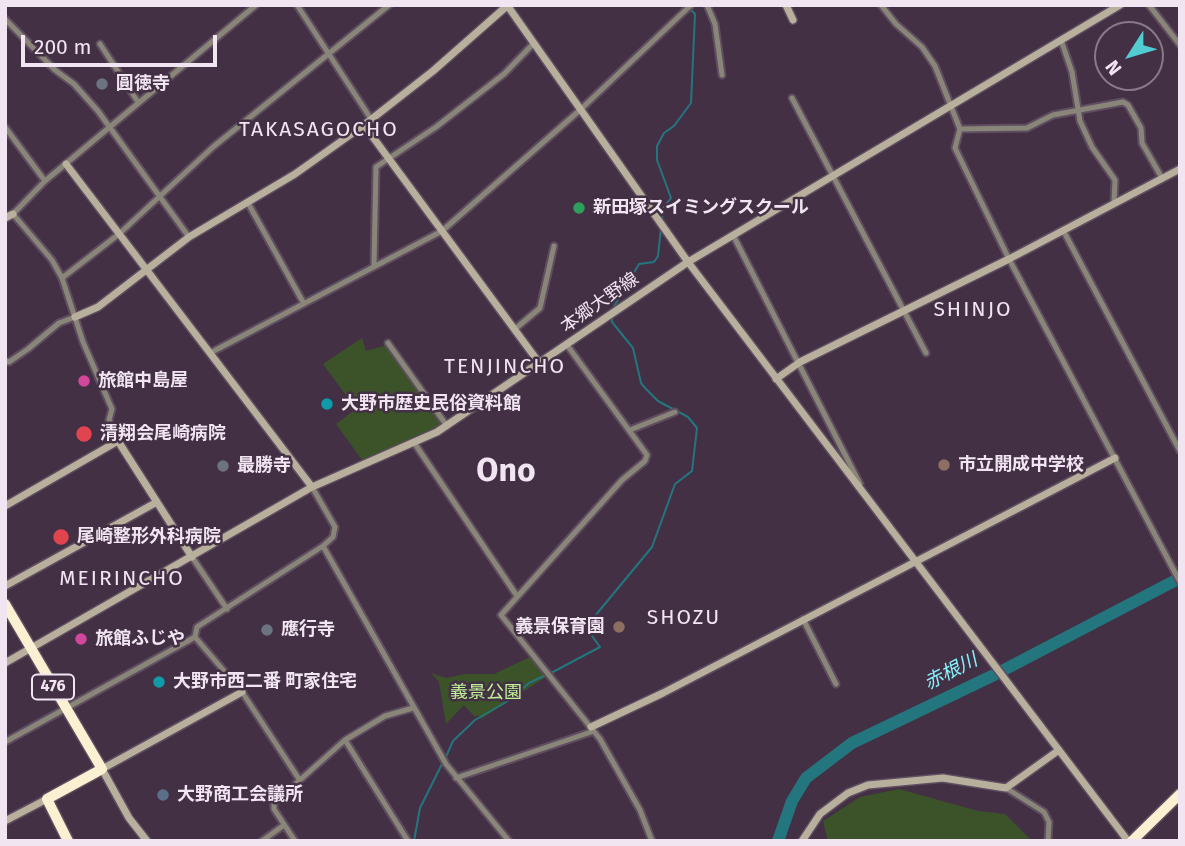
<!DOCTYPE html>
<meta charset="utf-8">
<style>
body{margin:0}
#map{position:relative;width:1185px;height:846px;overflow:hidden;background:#433044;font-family:"Fira Sans",sans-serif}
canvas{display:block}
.frame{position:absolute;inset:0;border:7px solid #f2e5f2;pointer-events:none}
.north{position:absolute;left:1094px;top:21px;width:70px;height:70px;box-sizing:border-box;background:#433044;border:2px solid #89788a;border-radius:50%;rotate:233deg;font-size:19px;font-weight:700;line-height:28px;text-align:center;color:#f2e5f2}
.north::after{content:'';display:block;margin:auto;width:24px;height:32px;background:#51ccd1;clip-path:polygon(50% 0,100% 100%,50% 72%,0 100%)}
.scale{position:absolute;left:21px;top:35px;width:196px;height:32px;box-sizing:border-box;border:4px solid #f2e5f2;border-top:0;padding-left:9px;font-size:21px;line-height:24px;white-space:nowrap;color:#f2e5f2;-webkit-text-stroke:5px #433044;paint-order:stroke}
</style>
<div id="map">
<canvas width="1185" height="846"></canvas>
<div class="frame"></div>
<div class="north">N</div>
<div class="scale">200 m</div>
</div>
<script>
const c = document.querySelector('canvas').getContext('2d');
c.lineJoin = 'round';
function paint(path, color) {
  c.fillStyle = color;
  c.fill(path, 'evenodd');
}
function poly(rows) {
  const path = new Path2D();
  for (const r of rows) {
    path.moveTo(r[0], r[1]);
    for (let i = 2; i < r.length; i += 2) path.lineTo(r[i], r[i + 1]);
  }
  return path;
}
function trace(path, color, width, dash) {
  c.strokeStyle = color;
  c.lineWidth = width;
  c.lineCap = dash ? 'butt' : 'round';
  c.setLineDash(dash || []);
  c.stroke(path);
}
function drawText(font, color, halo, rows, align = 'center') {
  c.font = font + ' "Fira Sans","Noto Sans JP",sans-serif';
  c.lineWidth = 5;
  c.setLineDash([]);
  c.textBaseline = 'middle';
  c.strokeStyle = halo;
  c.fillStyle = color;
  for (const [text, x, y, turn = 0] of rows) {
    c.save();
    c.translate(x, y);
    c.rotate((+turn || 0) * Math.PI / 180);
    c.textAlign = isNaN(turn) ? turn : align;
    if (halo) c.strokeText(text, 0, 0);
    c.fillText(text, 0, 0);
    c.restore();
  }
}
paint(poly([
 [362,338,366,351,387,345,442,423,435,430,362,460,336,424,356,409,323,364],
 [530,657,546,677,481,719,478,715,475,717,464,705,446,724,439,682,431,673,446,678,465,674,494,674],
 [899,789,978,811,1005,814,1032,841,828,841,823,821,860,797]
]), '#3c532a');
trace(poly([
 [662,219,663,208,671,198,657,160,657,146,664,133,674,126,691,103,695,14,689,8],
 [613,308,639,264,654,262,658,256,661,228],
 [551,673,600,647,590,633,590,622,652,547,675,484,692,471,697,428,688,417,658,401,646,389,641,383,633,348,612,322,612,317],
 [445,759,453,741,475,720,508,701,529,683,546,675],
 [414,841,420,808,442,764]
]), '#24767e', 2);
trace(poly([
 [778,841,792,801,806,778,852,743,994,675,1180,578]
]), '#24767e', 12);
const street = poly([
 [297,5,371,119],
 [707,5,715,24,722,75],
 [881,5,896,24,922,47,935,66,960,129,955,148,1009,259,1180,582],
 [1149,5,1180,45],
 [5,19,55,70,74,84,98,111,189,237],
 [1061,40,1072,72,1080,121,1092,147,1115,180,1114,203],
 [100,44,138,102],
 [792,98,926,353],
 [5,127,45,181],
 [960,129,1027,128,1053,115,1123,102,1128,105,1141,128,1142,143,1162,178],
 [248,203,303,302],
 [1063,230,1180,451],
 [733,235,860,484],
 [374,264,376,167,436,127,504,74,534,43],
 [62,278,119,234,213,147,389,5],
 [515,329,540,308,554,246],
 [388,343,447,426],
 [567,345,647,455,645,461,622,480,501,615,600,739,640,810,652,841],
 [210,353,442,231,580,110,691,5],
 [5,361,9,362,28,349,59,323,75,317],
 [630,430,675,412],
 [118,441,109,420,112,409,83,342,62,278,52,260,13,214,45,181,256,5],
 [415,444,517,596],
 [323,546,446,764,509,841],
 [192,557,227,609],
 [803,619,836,684],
 [195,637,242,692,299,779],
 [345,740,408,841],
 [5,742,195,637,197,627,323,546,333,537,335,527,312,487],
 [456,778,594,731],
 [1006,788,1044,812,1049,822,1048,841],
 [262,841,284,825],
 [295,841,274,809,274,803,345,740,385,716,413,708]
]);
const secondary = poly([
 [507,5,688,262,1128,841],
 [786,5,793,20],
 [364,125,540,364],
 [66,164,312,487],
 [5,218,13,214],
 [75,317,98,307,189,237,295,174,364,125,433,71,508,5],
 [776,379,800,362,1009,259,1180,169],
 [5,506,118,441,192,557],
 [5,586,157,502],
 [5,663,312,487,437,432,688,262,1120,5],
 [591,727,663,693,1115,458],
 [5,821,47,799],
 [147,841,129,818,102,769,242,692],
 [802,841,820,814,848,793,868,785,943,778,1006,788,1059,750]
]);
const highway = poly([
 [5,604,102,769,47,799,68,841],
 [1132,841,1180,794]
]);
trace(street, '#5f4d60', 9);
trace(secondary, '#5f4d60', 10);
trace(highway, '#5f4d60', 13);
trace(street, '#8a8579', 5);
trace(secondary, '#b8b09c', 7);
trace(highway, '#fbf0d1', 10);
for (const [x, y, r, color] of [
 [102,84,7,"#6b7280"],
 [579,208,7,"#2e9e5b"],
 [84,381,7,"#d1479c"],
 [327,404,7,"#0f9aa8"],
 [84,434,9,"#e0444e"],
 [944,465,7,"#8d6e63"],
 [223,466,7,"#6b7280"],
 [61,537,9,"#e0444e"],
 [619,627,7,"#8d6e63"],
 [267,630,7,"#6b7280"],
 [81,639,7,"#d1479c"],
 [159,682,7,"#0f9aa8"],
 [163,795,7,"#5c6f8a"]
]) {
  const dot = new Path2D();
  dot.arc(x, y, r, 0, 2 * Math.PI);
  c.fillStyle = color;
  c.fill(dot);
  trace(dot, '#433044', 2.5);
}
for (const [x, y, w] of [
 [53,687,42]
]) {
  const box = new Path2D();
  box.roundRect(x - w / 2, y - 12.5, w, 25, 5);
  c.fillStyle = '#433044';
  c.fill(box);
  trace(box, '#f2e5f2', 2);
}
drawText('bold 16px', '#f2e5f2', null, [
 ["476",53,687]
]);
drawText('bold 18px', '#f2e5f2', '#433044', [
 ["圓徳寺",116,84],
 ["新田塚スイミングスクール",593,208],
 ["旅館中島屋",98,381],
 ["大野市歴史民俗資料館",341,404],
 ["清翔会尾崎病院",100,434],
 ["市立開成中学校",958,465],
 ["最勝寺",237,466],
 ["尾崎整形外科病院",77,537],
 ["義景保育園",605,627,"right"],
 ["應行寺",281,630],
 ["旅館ふじや",95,639],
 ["大野市西二番 町家住宅",173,682],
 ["大野商工会議所",177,795]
], 'left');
drawText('18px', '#f2e5f2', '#433044', [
 ["本郷大野線",600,303,-35]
]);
drawText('18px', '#bff198', '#433044', [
 ["義景公園",486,693]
]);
drawText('italic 19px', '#86f3fe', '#433044', [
 ["赤根川",951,672,-27]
]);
c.letterSpacing = '2px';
drawText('21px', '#f2e5f2', '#433044', [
 ["TAKASAGOCHO",319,130],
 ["SHINJO",973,310],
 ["TENJINCHO",505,367],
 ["MEIRINCHO",122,579],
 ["SHOZU",684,618]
]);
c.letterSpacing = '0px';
drawText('bold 32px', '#f2e5f2', '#433044', [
 ["Ono",506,472]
]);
</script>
